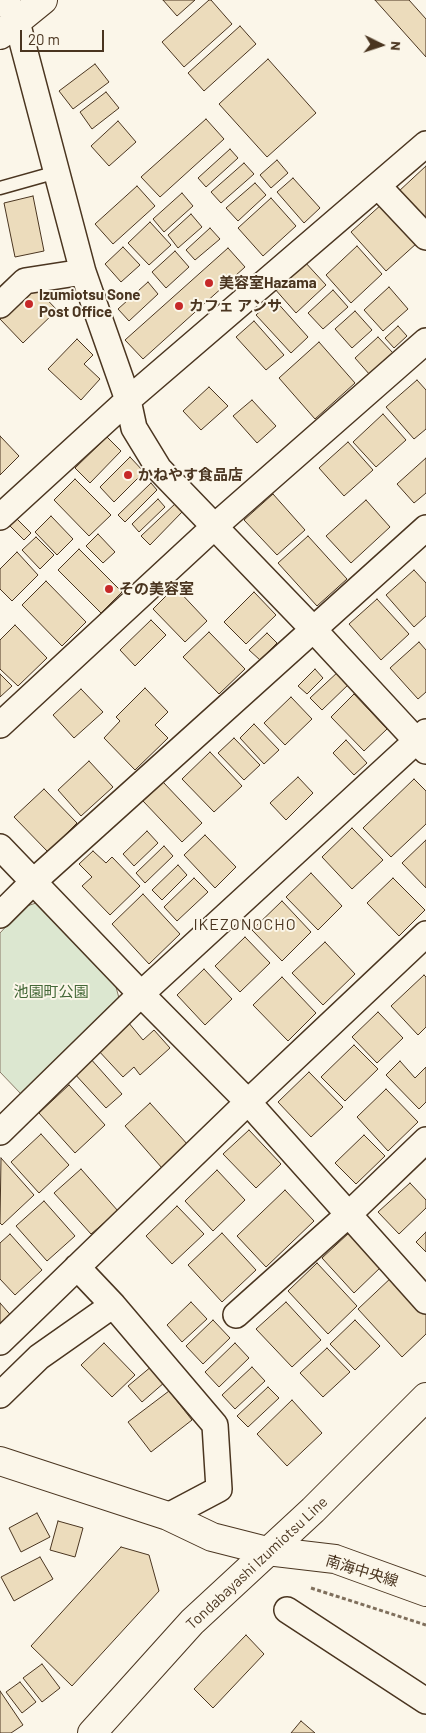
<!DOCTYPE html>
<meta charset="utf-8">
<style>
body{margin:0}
#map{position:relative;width:426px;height:1733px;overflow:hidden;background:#fbf6e9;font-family:Barlow,sans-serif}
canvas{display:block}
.north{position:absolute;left:356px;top:20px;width:50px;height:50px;-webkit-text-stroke:4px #fbf6e9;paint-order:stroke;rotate:94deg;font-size:14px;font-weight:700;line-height:20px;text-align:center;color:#4a3520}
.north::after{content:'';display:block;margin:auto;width:18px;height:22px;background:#4a3520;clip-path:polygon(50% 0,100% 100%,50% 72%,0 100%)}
.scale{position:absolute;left:20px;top:30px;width:84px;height:22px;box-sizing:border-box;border:2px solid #4a3520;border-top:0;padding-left:6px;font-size:15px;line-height:18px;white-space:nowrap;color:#4a3520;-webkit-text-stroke:4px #fbf6e9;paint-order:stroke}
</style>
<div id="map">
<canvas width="426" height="1733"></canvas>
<div class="north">N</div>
<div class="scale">20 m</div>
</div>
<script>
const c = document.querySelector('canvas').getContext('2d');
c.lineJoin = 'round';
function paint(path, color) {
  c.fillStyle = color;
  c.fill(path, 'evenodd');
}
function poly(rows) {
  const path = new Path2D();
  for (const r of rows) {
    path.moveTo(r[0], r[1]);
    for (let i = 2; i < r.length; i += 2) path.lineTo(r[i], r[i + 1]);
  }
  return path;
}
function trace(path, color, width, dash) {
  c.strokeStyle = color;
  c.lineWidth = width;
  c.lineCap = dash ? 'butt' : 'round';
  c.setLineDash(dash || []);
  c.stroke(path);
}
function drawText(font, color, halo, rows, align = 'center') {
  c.font = font + ' Barlow,"Noto Sans JP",sans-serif';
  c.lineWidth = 4;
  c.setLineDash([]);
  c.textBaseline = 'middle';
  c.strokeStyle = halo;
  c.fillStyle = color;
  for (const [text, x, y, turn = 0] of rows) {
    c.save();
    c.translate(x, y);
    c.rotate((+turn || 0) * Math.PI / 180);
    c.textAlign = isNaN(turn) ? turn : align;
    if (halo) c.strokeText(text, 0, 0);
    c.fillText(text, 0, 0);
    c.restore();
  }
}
const green = poly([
 [39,902,116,987,119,998,21,1094,0,1072,0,933,24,907,39,902]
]);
paint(green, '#dce7d0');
trace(green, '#887966', 1);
const building = poly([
 [163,0,195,0,177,16,163,0],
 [209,0,211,0,232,24,184,67,162,42,209,0],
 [375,0,409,0,426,19,426,57,375,0],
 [240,26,256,44,204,91,188,73,240,26],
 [268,59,316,113,267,157,219,104,268,59],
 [95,64,109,82,73,109,59,91,95,64],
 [106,92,119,108,92,129,80,112,106,92],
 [206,119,224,139,160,197,141,177,206,119],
 [118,121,136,142,109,166,91,146,118,121],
 [230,149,238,158,206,187,198,178,230,149],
 [277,160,288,173,271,188,260,175,277,160],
 [244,163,254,174,221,203,211,192,244,163],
 [426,166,426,221,398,192,426,166],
 [293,178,320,208,304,223,277,192,293,178],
 [255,183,266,195,238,221,226,208,255,183],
 [137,186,155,206,113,244,95,224,137,186],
 [182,193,193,206,164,232,153,219,182,193],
 [33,196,44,251,15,257,4,203,33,196],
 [271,198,296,226,263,256,238,228,271,198],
 [382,204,417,243,386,271,351,232,382,204],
 [191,214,202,227,178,248,168,235,191,214],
 [150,222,171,245,149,265,128,243,150,222],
 [210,228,220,239,195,260,186,250,210,228],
 [357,246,382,274,351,303,326,275,357,246],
 [123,247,140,265,121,282,105,264,123,247],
 [228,248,245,267,143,359,125,340,228,248],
 [175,251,189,267,166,288,152,272,175,251],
 [304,261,326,285,296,313,274,288,304,261],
 [148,282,158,294,129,321,118,309,148,282],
 [34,286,57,310,23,343,0,319,34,286],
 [389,287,408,309,383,331,364,310,389,287],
 [333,290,348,307,323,329,308,313,333,290],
 [274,299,308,337,291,353,256,315,274,299],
 [355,311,372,330,352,348,335,329,355,311],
 [254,321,284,355,266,370,236,337,254,321],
 [398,326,407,336,394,348,385,338,398,326],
 [378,337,393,353,370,375,355,358,378,337],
 [77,339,93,355,84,364,100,379,81,400,48,369,77,339],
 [319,342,355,383,315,419,279,378,319,342],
 [417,380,426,390,426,429,414,439,386,407,417,380],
 [209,387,228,406,201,430,183,411,209,387],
 [252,400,276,426,257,443,233,416,252,400],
 [383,414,406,440,376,467,353,442,383,414],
 [0,436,19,456,0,475,0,436],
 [107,437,121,451,90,483,75,468,107,437],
 [348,442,373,470,344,496,319,468,348,442],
 [130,457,144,472,114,502,100,487,130,457],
 [426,458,426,493,414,503,397,484,426,458],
 [75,479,111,515,89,536,54,500,75,479],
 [151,483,157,490,125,522,118,515,151,483],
 [273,494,305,530,277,555,244,520,273,494],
 [158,499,165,507,139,532,132,524,158,499],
 [366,500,390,527,351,563,326,536,366,500],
 [176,503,183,511,150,545,141,536,176,503],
 [51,516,73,539,57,555,35,532,51,516],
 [17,519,31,533,24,540,10,526,17,519],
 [98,534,115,552,103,563,86,546,98,534],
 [308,536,347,579,317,606,278,563,308,536],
 [36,537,54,555,40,569,22,550,36,537],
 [79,549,122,592,101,613,58,570,79,549],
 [17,552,38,575,12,601,0,589,0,569,17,552],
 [414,570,426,583,426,616,414,627,386,595,414,570],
 [46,581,86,622,62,646,22,605,46,581],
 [175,587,207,621,185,642,153,609,175,587],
 [254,592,276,615,246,644,224,622,254,592],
 [377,599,409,634,381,660,349,624,377,599],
 [151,620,166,635,135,666,120,650,151,620],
 [15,625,47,658,18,686,0,669,0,640,15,625],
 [209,632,245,669,219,694,183,657,209,632],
 [267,633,277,643,260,660,249,650,267,633],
 [419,642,426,650,426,692,418,699,390,668,419,642],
 [315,669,323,678,307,694,298,686,315,669],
 [339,671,350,683,322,710,310,698,339,671],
 [0,674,12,686,0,697,0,674],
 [145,688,168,712,155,725,168,738,135,770,104,738,120,721,116,717,145,688],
 [81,689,103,712,74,738,53,715,81,689],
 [354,694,387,729,364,751,331,717,354,694],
 [291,697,312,719,285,745,264,723,291,697],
 [254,724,279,750,264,764,240,738,254,724],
 [234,738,260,765,244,780,218,753,234,738],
 [346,740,367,763,354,775,333,753,346,740],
 [210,752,242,786,214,812,182,779,210,752],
 [89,761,113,787,81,816,58,790,89,761],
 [298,777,313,793,286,820,270,803,298,777],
 [414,779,426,791,426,824,391,857,363,828,414,779],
 [163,782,202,823,182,842,143,801,163,782],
 [44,789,77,823,48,852,14,817,44,789],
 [352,828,383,860,352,889,322,857,352,828],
 [147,831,158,843,134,866,123,854,147,831],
 [205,835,236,867,215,888,184,855,205,835],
 [426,840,426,888,402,863,426,840],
 [164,846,173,856,145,883,136,873,164,846],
 [93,851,106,863,112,857,140,886,110,915,82,886,92,877,79,864,93,851],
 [178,865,187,875,162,900,152,890,178,865],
 [311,873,342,906,318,930,286,897,311,873],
 [194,878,208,892,177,921,164,907,194,878],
 [393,878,425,910,399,936,367,903,393,878],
 [143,894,180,934,149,964,112,924,143,894],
 [282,901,311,932,282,961,252,930,282,901],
 [245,937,270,963,240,992,215,966,245,937],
 [325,942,355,974,323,1005,292,973,325,942],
 [204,969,232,999,205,1025,177,995,204,969],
 [424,975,426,977,426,1027,418,1035,391,1006,424,975],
 [282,977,316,1013,288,1041,253,1005,282,977],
 [378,1012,403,1038,377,1063,352,1037,378,1012],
 [128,1022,143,1040,154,1030,170,1048,140,1075,134,1067,123,1077,97,1049,128,1022],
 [354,1045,378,1069,345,1101,321,1077,354,1045],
 [89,1057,122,1094,106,1108,73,1072,89,1057],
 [400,1061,415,1078,426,1067,426,1102,419,1109,386,1075,400,1061],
 [309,1072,343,1107,311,1137,278,1102,309,1072],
 [69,1085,105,1125,75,1153,39,1113,69,1085],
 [386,1089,418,1122,388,1151,357,1117,386,1089],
 [150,1103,188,1145,162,1168,125,1126,150,1103],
 [249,1130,281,1164,256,1188,223,1154,249,1130],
 [41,1134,69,1165,39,1193,11,1162,41,1134],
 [364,1135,385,1156,356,1184,335,1163,364,1135],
 [1,1158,34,1195,2,1225,0,1223,1,1158],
 [81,1169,118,1211,91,1234,54,1193,81,1169],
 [217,1170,245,1200,213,1231,185,1201,217,1170],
 [410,1183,426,1200,426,1208,399,1234,378,1212,410,1183],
 [285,1190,314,1221,266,1267,237,1236,285,1190],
 [44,1201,75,1236,47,1261,16,1226,44,1201],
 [177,1206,204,1234,172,1264,146,1236,177,1206],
 [350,1232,382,1266,354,1293,322,1258,350,1232],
 [426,1232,426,1252,416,1242,426,1232],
 [222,1233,256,1270,222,1302,188,1265,222,1233],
 [10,1234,42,1270,15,1295,0,1279,0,1243,10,1234],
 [317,1263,357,1306,328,1334,288,1291,317,1263],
 [393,1276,426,1311,426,1334,402,1357,358,1309,393,1276],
 [191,1302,207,1319,182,1342,167,1325,191,1302],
 [286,1302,321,1340,292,1367,256,1329,286,1302],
 [0,1303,15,1320,0,1334,0,1303],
 [213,1320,230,1338,203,1364,186,1346,213,1320],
 [355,1320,380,1346,355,1370,330,1344,355,1320],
 [104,1343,135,1375,112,1397,81,1365,104,1343],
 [235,1343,249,1358,219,1387,205,1372,235,1343],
 [327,1348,350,1372,323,1397,300,1373,327,1348],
 [152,1366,165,1382,142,1402,128,1386,152,1366],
 [252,1367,265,1381,235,1409,222,1395,252,1367],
 [268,1387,279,1398,248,1427,237,1416,268,1387],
 [169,1391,192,1420,151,1452,128,1422,169,1391],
 [292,1400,322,1433,287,1466,257,1434,292,1400],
 [37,1513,50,1537,21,1552,9,1528,37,1513],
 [58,1521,83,1528,75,1557,50,1550,58,1521],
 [121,1547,149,1555,159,1591,72,1686,31,1646,121,1547],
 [40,1557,53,1579,14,1601,1,1577,40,1557],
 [246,1635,264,1654,213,1708,194,1689,246,1635],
 [42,1664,60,1688,42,1702,23,1678,42,1664],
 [20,1682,36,1702,22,1713,6,1692,20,1682],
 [0,1691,23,1725,11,1733,0,1733,0,1691],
 [301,1721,315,1733,291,1733,301,1721]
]);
paint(building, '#ecdcbc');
trace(building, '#4a3520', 1);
const lane = poly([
 [0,188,57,172]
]);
const street = poly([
 [6,0,17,22,83,272,128,400,134,428,159,469,313,629,426,751],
 [378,186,426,237],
 [0,305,25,281,83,272],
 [0,517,128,400,426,144],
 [0,725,214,527,426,341],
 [0,847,141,994,248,1102,426,1301],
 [0,915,33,882,426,528],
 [0,1132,141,994,426,732],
 [77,1267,113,1305],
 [236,1315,349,1214,426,1140],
 [0,1342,248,1102,426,934],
 [0,1395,39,1357,113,1305,215,1425,219,1489,168,1516],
 [287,1610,426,1701]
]);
const secondary = poly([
 [0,1461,168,1516,212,1537,267,1551,335,1559,426,1592]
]);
const primary = poly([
 [0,35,43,0],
 [92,1733,192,1622,313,1510,426,1397]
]);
trace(lane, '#4a3520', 15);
trace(street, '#4a3520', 28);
trace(secondary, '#4a3520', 30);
trace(primary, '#4a3520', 30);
trace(poly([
 [311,1588,426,1625]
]), '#7f6f5c', 3, [4, 2.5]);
trace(lane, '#fbf6e9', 12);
trace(street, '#fbf6e9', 25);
trace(secondary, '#fbf6e9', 28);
trace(primary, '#fbf6e9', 28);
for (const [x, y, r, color] of [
 [209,283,5,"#c62828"],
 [29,304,5,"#c62828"],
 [179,306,5,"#c62828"],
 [128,475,5,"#c62828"],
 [109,589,5,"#c62828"]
]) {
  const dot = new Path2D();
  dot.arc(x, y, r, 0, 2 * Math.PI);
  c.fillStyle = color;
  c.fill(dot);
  trace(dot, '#fbf6e9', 2);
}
drawText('bold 15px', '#4a3520', '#fbf6e9', [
 ["美容室Hazama",219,283],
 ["Izumiotsu Sone",39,295],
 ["Post Office",39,312],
 ["カフェ アンサ",189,306],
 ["かねやす食品店",138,475],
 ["その美容室",119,589]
], 'left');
drawText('15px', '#436837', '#fbf6e9', [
 ["池園町公園",51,992]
]);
drawText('15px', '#4a3520', '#fbf6e9', [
 ["Tondabayashi Izumiotsu Line",257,1563,-43],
 ["南海中央線",362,1571,17]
]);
c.letterSpacing = '1px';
drawText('16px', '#4a3520', '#fbf6e9', [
 ["IKEZONOCHO",245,925]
]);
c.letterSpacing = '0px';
</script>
